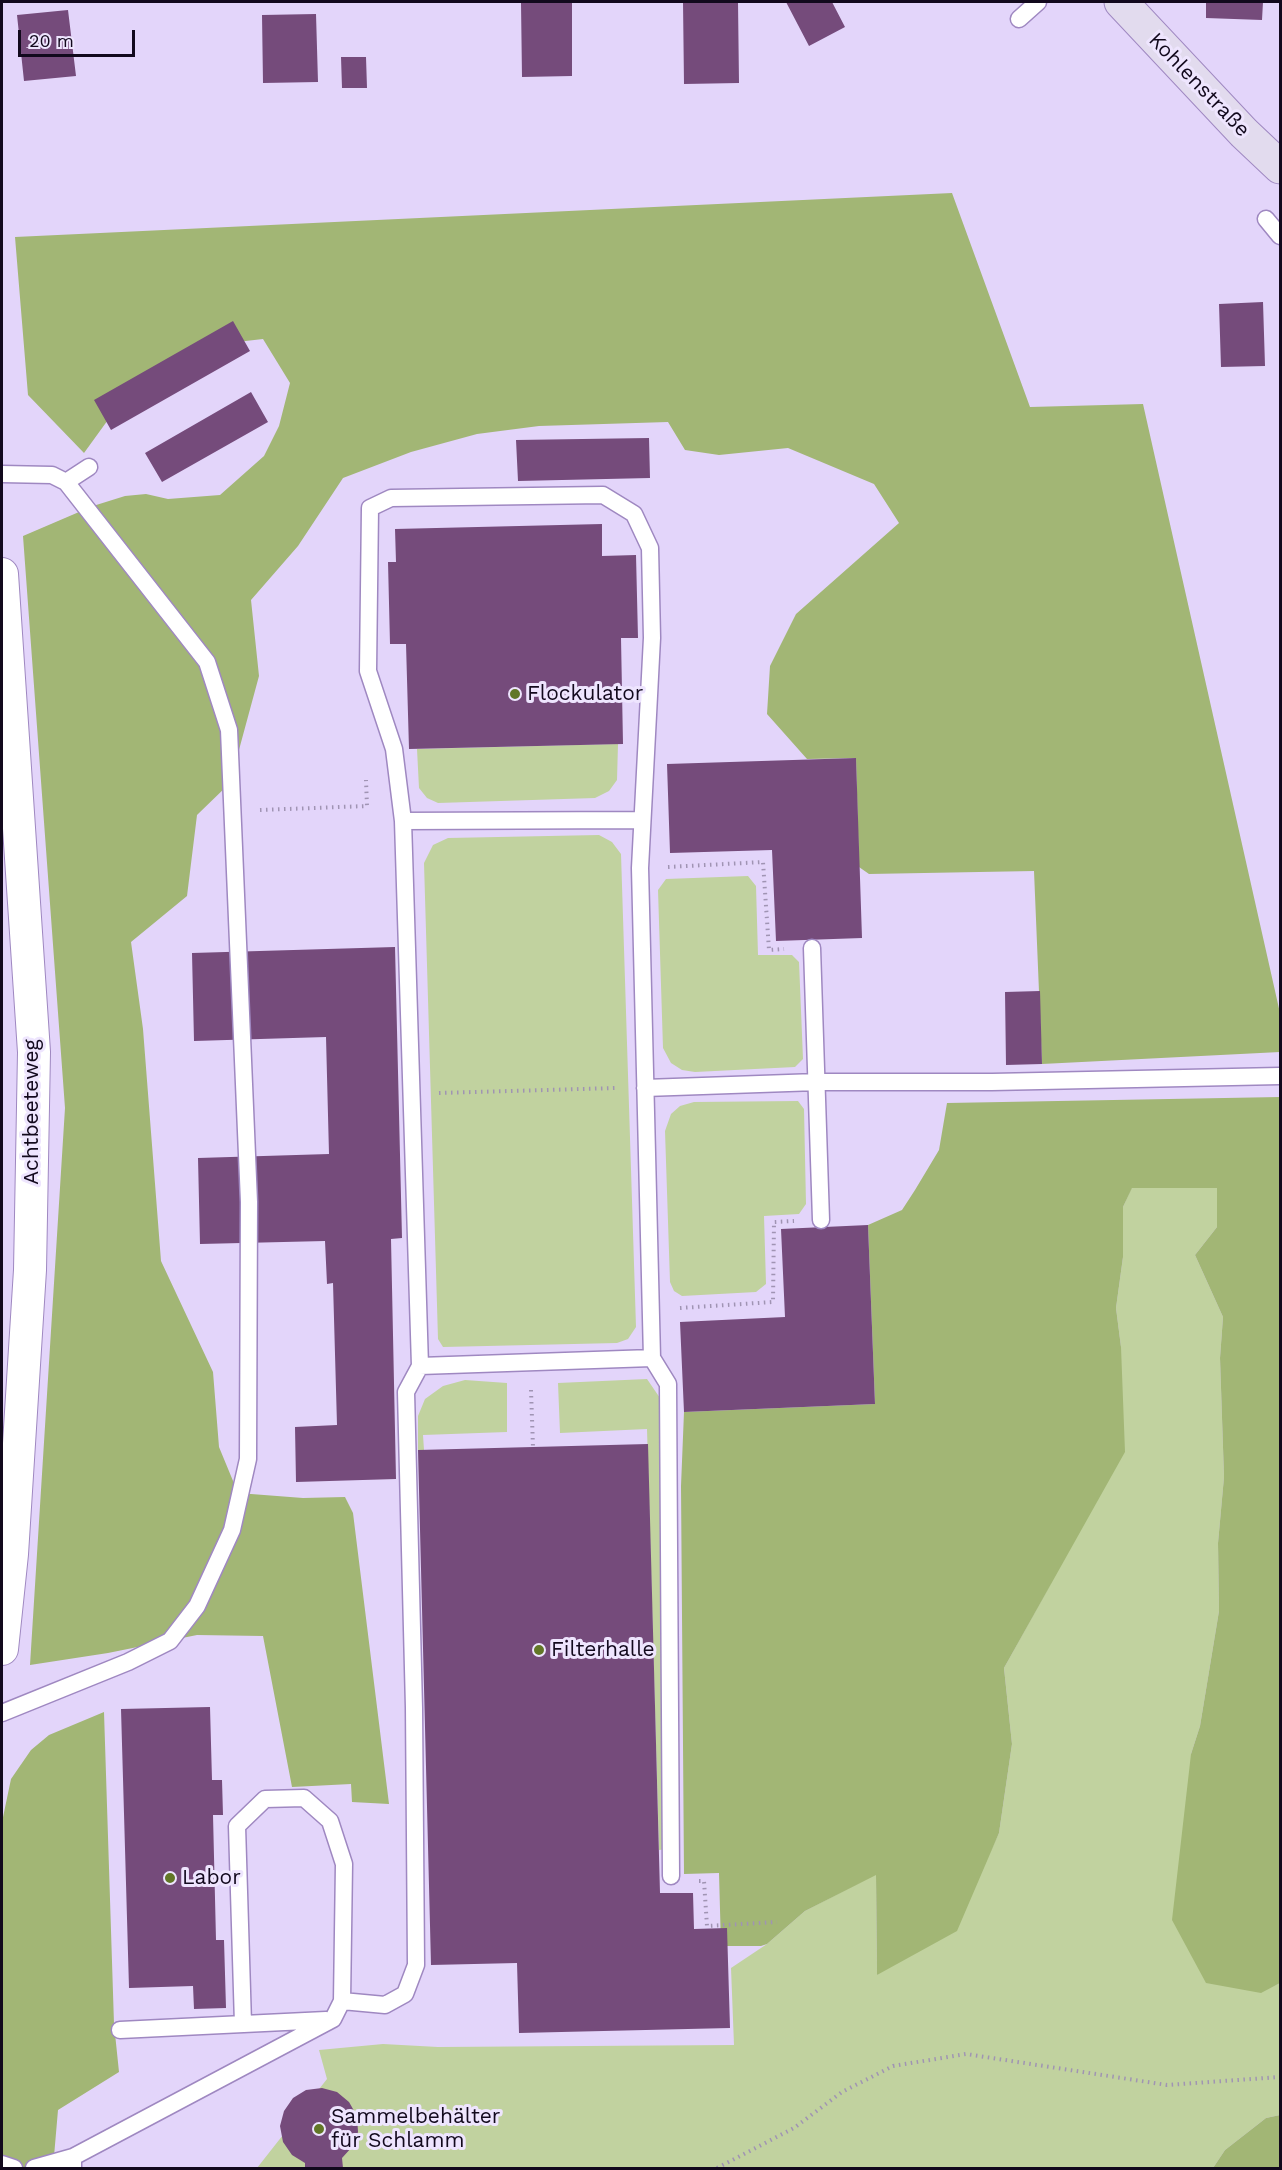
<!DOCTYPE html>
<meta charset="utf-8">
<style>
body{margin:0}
#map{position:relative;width:1282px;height:2170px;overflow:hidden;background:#e3d5fa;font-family:"Work Sans",sans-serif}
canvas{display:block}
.frame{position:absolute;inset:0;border:3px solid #12091d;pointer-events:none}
.scale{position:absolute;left:18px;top:30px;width:117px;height:27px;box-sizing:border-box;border:3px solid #12091d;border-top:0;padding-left:8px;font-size:18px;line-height:21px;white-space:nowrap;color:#12091d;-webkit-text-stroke:4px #eee5fe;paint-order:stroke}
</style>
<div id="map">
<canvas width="1282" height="2170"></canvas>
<div class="frame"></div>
<div class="scale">20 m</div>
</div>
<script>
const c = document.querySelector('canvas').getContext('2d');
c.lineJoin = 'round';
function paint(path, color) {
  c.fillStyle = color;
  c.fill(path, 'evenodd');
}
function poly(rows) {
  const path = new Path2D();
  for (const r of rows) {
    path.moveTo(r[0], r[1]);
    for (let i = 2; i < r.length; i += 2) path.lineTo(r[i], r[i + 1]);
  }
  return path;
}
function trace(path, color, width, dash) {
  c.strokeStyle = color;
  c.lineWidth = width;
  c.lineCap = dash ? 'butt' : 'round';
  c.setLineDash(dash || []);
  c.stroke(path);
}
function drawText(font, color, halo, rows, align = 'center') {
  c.font = font + ' "Work Sans",sans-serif';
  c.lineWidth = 6;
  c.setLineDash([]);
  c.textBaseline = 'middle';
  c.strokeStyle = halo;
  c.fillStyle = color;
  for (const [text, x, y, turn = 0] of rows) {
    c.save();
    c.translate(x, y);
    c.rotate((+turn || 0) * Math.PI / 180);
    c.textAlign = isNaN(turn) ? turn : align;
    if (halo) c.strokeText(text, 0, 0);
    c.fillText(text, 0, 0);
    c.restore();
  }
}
paint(poly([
 [618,744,617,780,609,791,595,798,438,803,427,798,419,788,417,749],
 [599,835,612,842,621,854,636,1327,628,1339,617,1343,443,1347,438,1339,424,863,433,845,448,838],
 [748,876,756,886,758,955,792,955,799,962,803,1059,795,1067,695,1072,682,1070,671,1063,663,1048,658,890,666,879],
 [798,1101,804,1109,806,1204,799,1214,764,1216,766,1284,756,1292,682,1296,674,1291,670,1282,665,1131,671,1114,680,1106,694,1102],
 [1132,1187,1217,1188,1217,1227,1195,1255,1223,1317,1220,1358,1224,1477,1218,1543,1219,1611,1200,1726,1191,1754,1261,1992,1280,1983,1280,2115,1266,2118,1225,2150,1213,2168,257,2168,327,2079,319,2050,383,2044,438,2047,734,2045,731,1968,767,1944,805,1911,876,1874,877,1975,979,1876,999,1833,1012,1744,1004,1668,1050,1585,1121,1347,1116,1308,1123,1257,1123,1207],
 [647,1379,660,1398,667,1849,659,1850,647,1429,560,1433,558,1383],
 [465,1380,507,1383,507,1432,423,1435,424,1450,418,1450,418,1416,425,1399,443,1386]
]), '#c1d29f');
paint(poly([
 [952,193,1030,407,1143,404,1280,1013,1280,1052,1042,1064,1034,871,869,874,859,867,856,758,807,759,767,714,770,666,796,614,899,523,874,484,788,448,719,455,685,450,668,422,539,426,477,434,411,452,343,478,298,546,251,600,259,676,230,783,197,815,187,896,131,942,143,1029,161,1261,213,1372,219,1447,238,1493,303,1498,345,1497,353,1513,389,1804,352,1802,351,1784,292,1787,263,1636,197,1635,108,1653,30,1665,65,1108,23,536,93,506,125,496,146,494,168,499,220,495,264,456,279,426,290,383,263,339,202,346,126,395,84,453,28,395,15,237],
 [1280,1097,1280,1983,1261,1993,1206,1983,1172,1920,1191,1754,1200,1726,1219,1611,1218,1543,1224,1477,1220,1358,1223,1317,1195,1255,1217,1227,1217,1188,1132,1188,1123,1207,1123,1257,1116,1308,1121,1347,1125,1452,1004,1668,1012,1744,999,1833,957,1931,877,1975,876,1875,805,1911,767,1944,761,1946,721,1946,719,1873,684,1874,681,1486,684,1412,875,1404,868,1225,902,1210,915,1190,939,1150,947,1103],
 [104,1712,114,2024,119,2072,58,2110,53,2168,2,2168,2,1822,11,1779,31,1750,49,1735],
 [1280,2115,1280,2168,1213,2168,1225,2150,1266,2118]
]), '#a2b675');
paint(poly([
 [683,2,738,2,739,83,684,84],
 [786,2,832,2,845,27,809,46],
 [1206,2,1263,2,1262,20,1206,18],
 [521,3,572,3,572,76,522,77],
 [68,10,76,76,24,81,17,15],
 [316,14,318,82,263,83,262,15],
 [341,57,366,57,367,88,342,88],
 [1263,302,1265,366,1221,367,1219,304],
 [233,321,250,351,111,430,94,400],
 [251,392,268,422,162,482,145,453],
 [649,438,650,478,518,481,516,440],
 [602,524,602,556,636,555,638,638,621,638,623,744,409,749,406,644,390,644,388,562,396,562,395,529],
 [856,758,862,938,776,941,772,850,670,853,667,764],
 [395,947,402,1238,391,1239,396,1479,296,1482,295,1427,337,1425,333,1283,327,1284,325,1241,200,1244,198,1158,329,1154,326,1037,194,1041,192,953],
 [1040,991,1042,1064,1006,1065,1005,992],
 [868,1225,875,1404,684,1412,680,1322,785,1317,781,1229],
 [648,1444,660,1893,693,1893,694,1929,727,1928,730,2028,519,2033,517,1963,431,1965,418,1450],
 [210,1707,212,1780,222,1780,223,1815,213,1815,216,1940,224,1940,226,2008,194,2009,193,1986,129,1988,121,1709],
 [322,2088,337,2092,349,2102,357,2116,358,2132,352,2147,342,2158,343,2168,305,2168,305,2163,292,2155,283,2142,280,2126,284,2111,293,2098,306,2090]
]), '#754b7b');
const lane = poly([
 [1019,19,1038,2],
 [1266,219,1280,236],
 [2,474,52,475,66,482,207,662,229,730,249,1202,248,1459,232,1530,197,1606,170,1641,128,1662,2,1713],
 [66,482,89,467],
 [640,820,403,821,420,1366,652,1358],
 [403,821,394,749,368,671,370,508,391,498,603,495,634,514,650,548,652,638,640,868,652,1358,668,1384,671,1876],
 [812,948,821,1220],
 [645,1088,817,1082,992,1082,1280,1076],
 [342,2001,385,2005,405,1994,416,1965,414,1708,406,1392,420,1366],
 [120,2030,326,2020],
 [2,2164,14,2168],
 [34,2168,73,2157],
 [73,2168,73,2157,333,2019,342,2001,344,1864,330,1821,304,1798,265,1799,237,1826,243,2024]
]);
const street = poly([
 [2,574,34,1052,30,1270,12,1554,2,1649]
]);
const secondary = poly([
 [1121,2,1244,133,1280,167]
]);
trace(lane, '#9f88c1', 19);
trace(street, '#9f88c1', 34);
trace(secondary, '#9f88c1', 35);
trace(poly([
 [260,810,367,806,366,780],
 [668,867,763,862,769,950,784,949],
 [439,1093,617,1088],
 [680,1308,773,1302,774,1222,794,1221],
 [531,1390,533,1447],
 [699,1881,704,1881,707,1926,777,1922],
 [717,2168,794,2128,842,2092,893,2066,966,2054,1167,2085,1280,2077]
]), '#a094b3', 4, [1.5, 4.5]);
trace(lane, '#fff', 16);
trace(street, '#fff', 32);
trace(secondary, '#e2dbee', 33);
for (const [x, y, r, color] of [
 [515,694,6,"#627727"],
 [539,1650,6,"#627727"],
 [170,1878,6,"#627727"],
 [319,2129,6,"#627727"]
]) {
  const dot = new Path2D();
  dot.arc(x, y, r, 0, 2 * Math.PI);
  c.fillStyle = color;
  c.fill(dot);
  trace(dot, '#eee5fe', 2);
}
drawText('21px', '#12091d', '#eee5fe', [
 ["Kohlenstraße",1199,85,46],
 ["Achtbeeteweg",32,1112,-90]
]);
drawText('21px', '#12091d', '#eee5fe', [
 ["Flockulator",527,694],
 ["Filterhalle",551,1650],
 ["Labor",182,1878],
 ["Sammelbehälter",331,2117],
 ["für Schlamm",331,2141]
], 'left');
</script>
